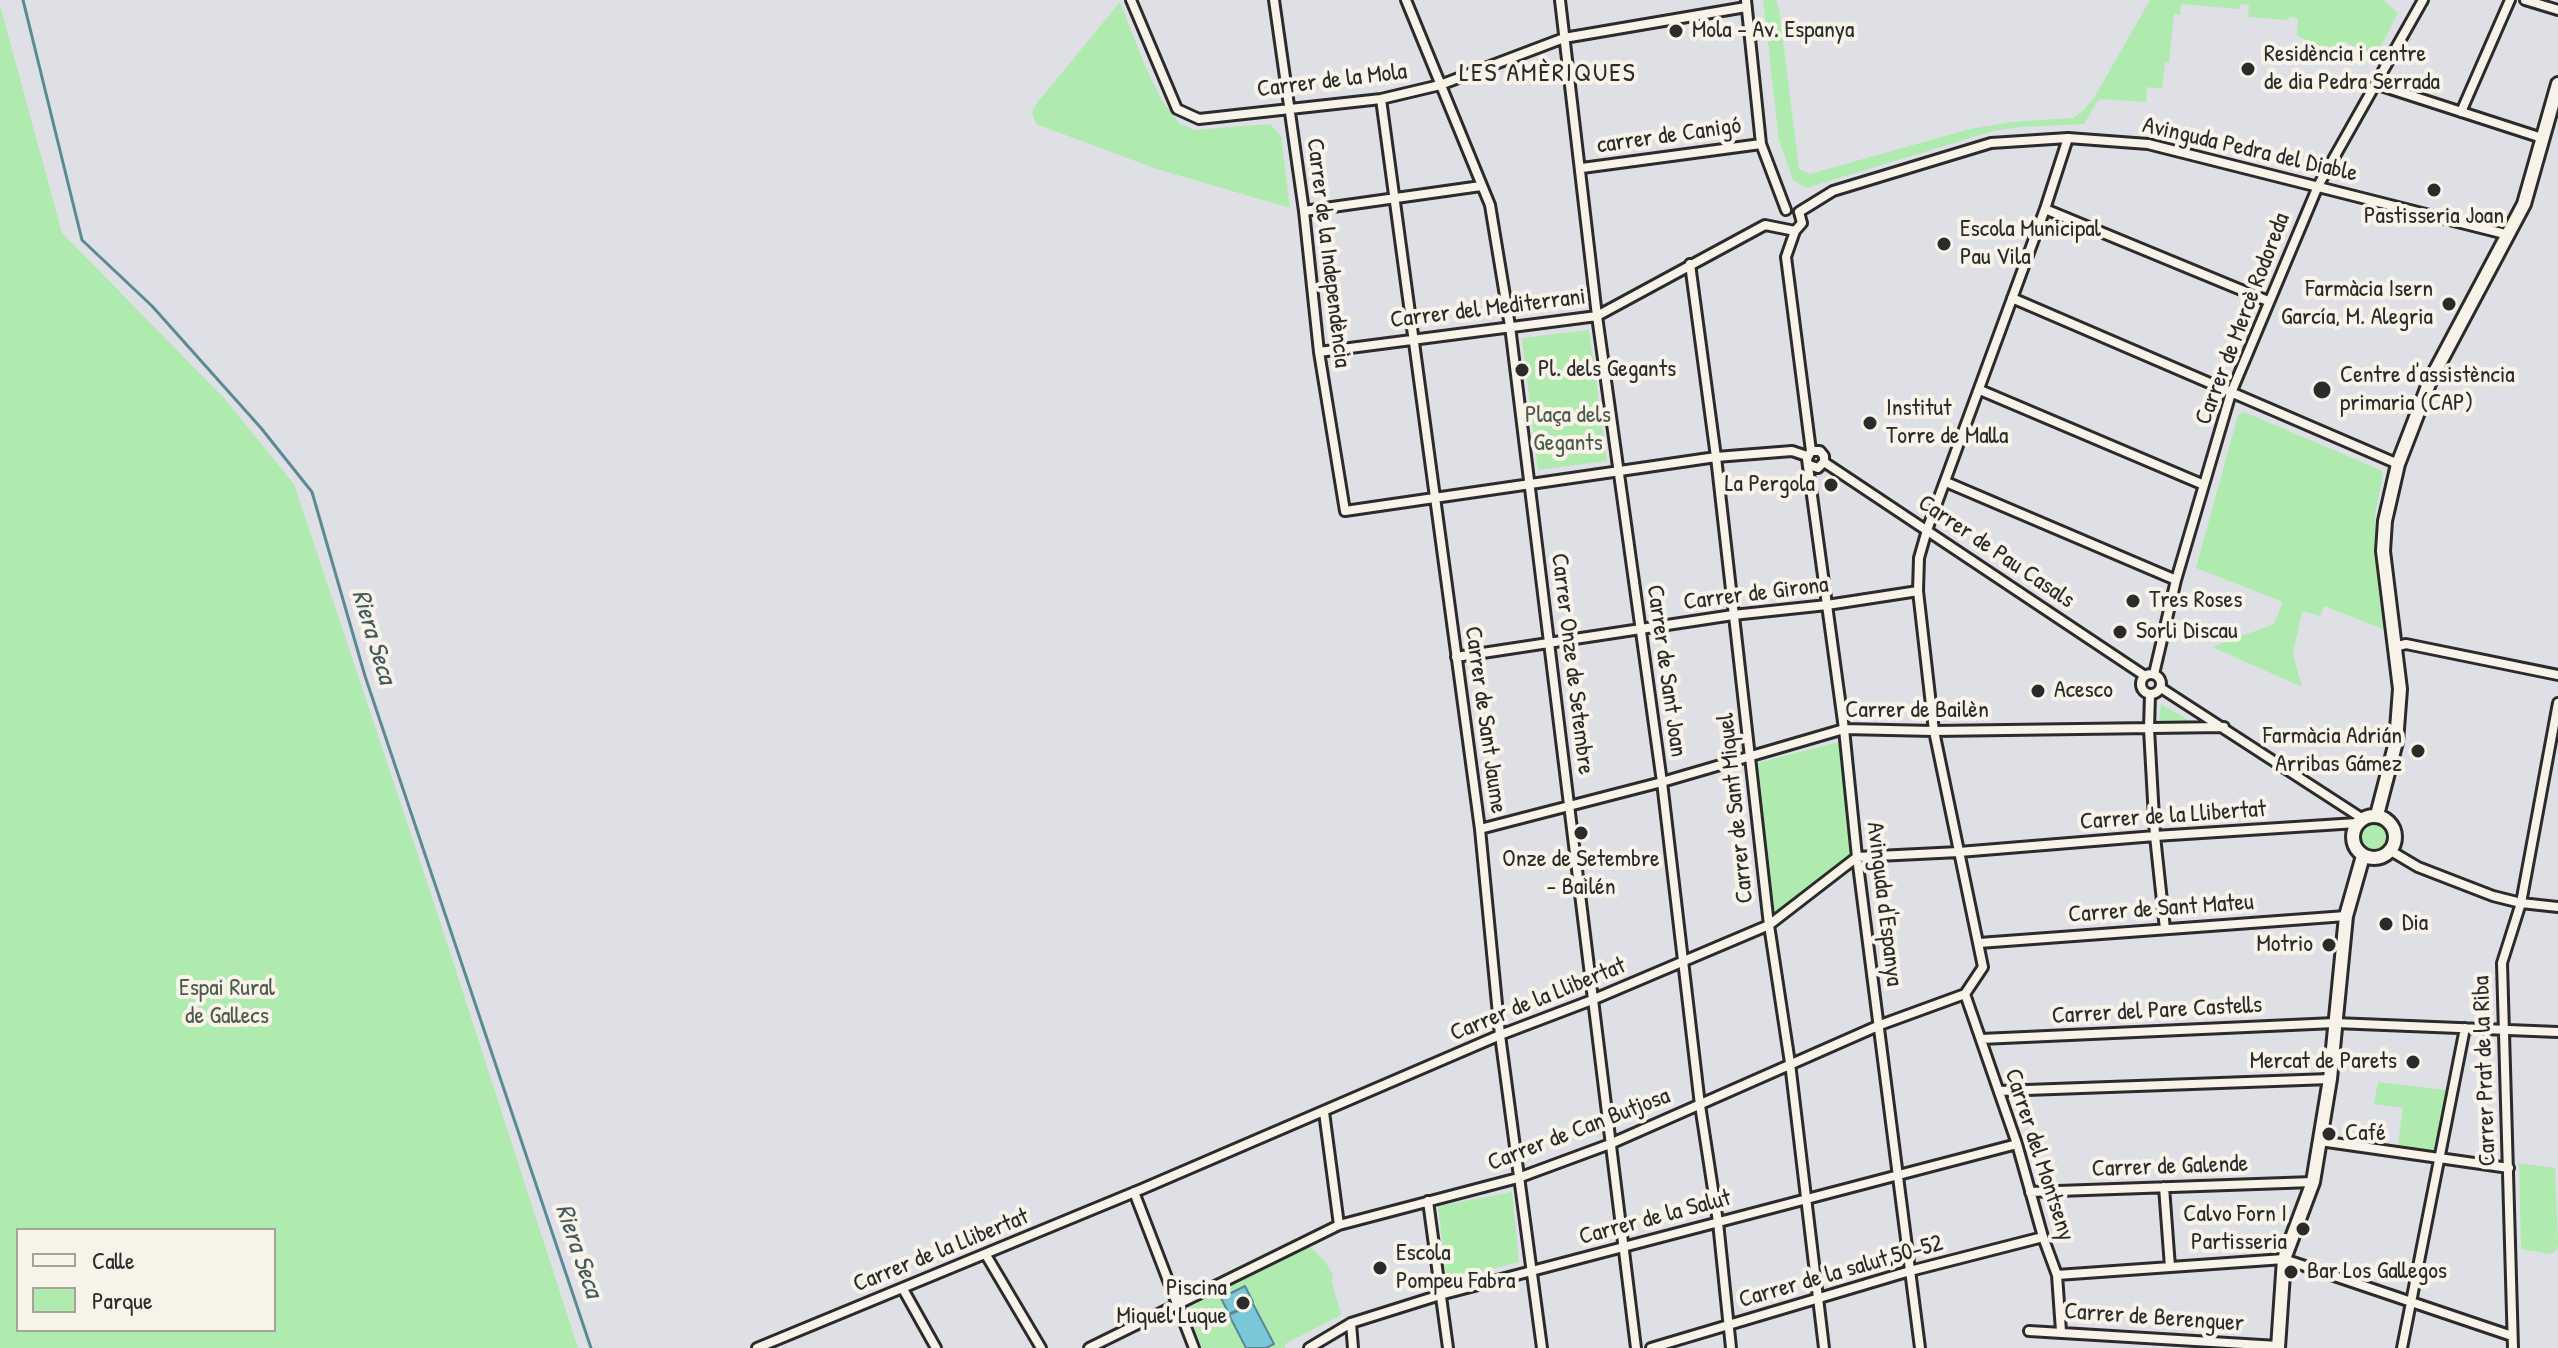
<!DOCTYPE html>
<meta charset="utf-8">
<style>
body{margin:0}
#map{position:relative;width:2558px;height:1348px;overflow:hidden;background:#dee0e6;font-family:"Patrick Hand",sans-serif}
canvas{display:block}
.legend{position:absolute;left:16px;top:1228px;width:260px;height:104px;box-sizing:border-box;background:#f7f3e8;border:2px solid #a5a39c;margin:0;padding:10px 14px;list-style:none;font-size:24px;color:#2b2b2b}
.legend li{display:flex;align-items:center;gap:16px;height:40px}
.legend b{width:40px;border:2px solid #a5a39c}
</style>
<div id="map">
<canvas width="2558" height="1348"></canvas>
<ul class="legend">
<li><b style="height:10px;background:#f7f3e8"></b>Calle</li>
<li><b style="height:22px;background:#afeaaf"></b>Parque</li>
</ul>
</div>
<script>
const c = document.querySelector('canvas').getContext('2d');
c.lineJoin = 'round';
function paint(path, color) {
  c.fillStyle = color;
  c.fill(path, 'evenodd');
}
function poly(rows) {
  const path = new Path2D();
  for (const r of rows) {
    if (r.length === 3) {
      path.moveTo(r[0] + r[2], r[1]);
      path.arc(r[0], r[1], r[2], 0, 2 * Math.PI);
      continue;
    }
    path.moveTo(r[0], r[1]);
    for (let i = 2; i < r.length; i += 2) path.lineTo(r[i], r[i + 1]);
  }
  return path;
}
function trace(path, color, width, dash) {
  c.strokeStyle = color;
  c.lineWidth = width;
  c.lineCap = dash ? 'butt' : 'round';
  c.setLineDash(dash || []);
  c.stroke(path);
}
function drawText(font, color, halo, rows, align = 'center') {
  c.font = font + ' "Patrick Hand",sans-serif';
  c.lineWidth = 8;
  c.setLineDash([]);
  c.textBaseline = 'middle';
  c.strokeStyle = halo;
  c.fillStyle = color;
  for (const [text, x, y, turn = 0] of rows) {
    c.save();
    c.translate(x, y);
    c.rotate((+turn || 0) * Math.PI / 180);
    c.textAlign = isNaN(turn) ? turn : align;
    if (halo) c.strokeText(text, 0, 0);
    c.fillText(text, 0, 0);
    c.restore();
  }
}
paint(poly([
 [1763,0,1776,0,1779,9,1799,169,1810,174,1970,129,2011,122,2073,118,2083,111,2094,98,2150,0,2383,0,2398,13,2375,59,2344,41,2333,57,2297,35,2298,18,2290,17,2288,20,2248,17,2249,5,2240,4,2239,9,2181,4,2180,15,2174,14,2169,63,2165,63,2162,89,2147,87,2146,102,2099,99,2084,124,2021,127,1993,131,1806,188,1793,180,1779,140],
 [1120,2,1145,66,1161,99,1179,123,1194,130,1270,124,1281,136,1290,208,1154,168,1036,124,1032,113,1037,103],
 [0,5,62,233,224,398,294,484,434,903,578,1348,0,1348],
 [18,1230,274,1230,274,1330,18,1330],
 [1589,330,1607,461,1538,470,1522,338],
 [2244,412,2381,470,2383,475,2375,515,2383,629,2324,606,2320,616,2302,611,2293,654,2302,687,2212,647,2274,624,2283,602,2196,568,2238,415],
 [2161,704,2188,720,2188,723,2159,724],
 [1839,742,1852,856,1775,914,1757,763],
 [2374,837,16],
 [2378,1082,2454,1091,2441,1158,2397,1152,2403,1108,2374,1104],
 [2519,1163,2555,1168,2558,1241,2557,1250,2551,1254,2521,1249],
 [1512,1192,1519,1262,1447,1281,1438,1206],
 [1309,1246,1324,1260,1333,1275,1332,1282,1341,1315,1285,1344,1285,1348,1202,1348,1188,1312,1190,1307]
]), '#afeaaf');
const water = poly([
 [1245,1286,1253,1302,1229,1314,1221,1298,1245,1286],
 [1253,1304,1274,1344,1266,1348,1246,1348,1229,1315,1253,1304]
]);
paint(water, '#7bc7da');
trace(water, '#5b8994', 2);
trace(poly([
 [23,0,82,240,152,306,261,428,312,492,365,676,591,1348]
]), '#5b8994', 3);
const street = poly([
 [1131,0,1177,109,1199,119,1381,99,1440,85,1564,38,1746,7],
 [1274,0,1304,211,1319,352,1345,511,1716,457,1792,451,1807,456],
 [1406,0,1490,205,1510,326,1636,1348],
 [1560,0,1597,316,1662,782,1700,1105,1718,1222,1731,1348],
 [1746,0,1761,144,1786,210],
 [2525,0,2558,10],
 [2375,84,2542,138],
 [1381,99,1480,829,1500,1035,1542,1348],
 [2461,112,2510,0],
 [1582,168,1761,144],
 [2045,209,2268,301],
 [1304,211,1481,186],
 [1799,212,1833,191,1991,143,2068,138,2148,144,2509,235],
 [1799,212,1802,223,1795,231,1786,257,1811,451],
 [1690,264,1716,457,1769,925,1790,1063,1824,1348],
 [2012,298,2398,464],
 [1319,352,1597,316,1765,225,1795,231],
 [1980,390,2204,485],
 [1811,451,1807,459,1844,729,1857,857,1920,1348],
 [1824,462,2145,676],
 [1809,465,1818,468,1824,462,1824,456,1820,451,1811,451],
 [1946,482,2176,580],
 [2394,647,2406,644,2558,675],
 [1456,657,1733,615,1827,605,1918,591],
 [2151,684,10],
 [2154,674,2176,580,2231,393,2318,186,2423,0],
 [2161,688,2363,819],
 [2150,694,2149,729,2155,836,2165,929],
 [1480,829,1662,782,1844,729,1934,731,2224,727],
 [2391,851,2418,867,2493,896,2521,903,2558,907],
 [1979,943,2346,916],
 [1965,994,2017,1144,2043,1237,2057,1275,2061,1331],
 [1981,1039,2335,1023,2558,1032],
 [1999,1091,2330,1079],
 [1324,1112,1339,1225],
 [2320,1141,2509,1168],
 [2164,1187,2170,1267],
 [1134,1192,1194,1348],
 [2030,1192,2313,1182],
 [1428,1201,1448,1348],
 [986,1255,1041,1348],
 [2057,1275,2284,1259,2512,1336],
 [903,1289,936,1348],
 [1351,1323,1353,1348],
 [2029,1331,2278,1346],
 [757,1348,1142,1189,1500,1035,1592,1000,1769,925,1857,857,1959,852,2155,836,2357,823],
 [1089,1348,1339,1225,1518,1178,1610,1144,1880,1025,1965,994,1983,967,1934,731,1918,591,1919,558,1927,530,2045,209,2068,138],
 [1309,1348,1351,1323,1440,1295,2017,1144],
 [1651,1348,1910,1271,2043,1237],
 [2402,1348,2465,1028],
 [2513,1348,2502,963,2521,903,2558,703]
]);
const secondary = poly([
 [2377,815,2396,742,2400,689,2383,551,2385,521,2398,464,2430,381,2524,204,2558,84],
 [2374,837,21],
 [2278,1348,2284,1259,2313,1182,2330,1079,2346,916,2363,856]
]);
trace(street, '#2b2b2b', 14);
trace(secondary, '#2b2b2b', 18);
trace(street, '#f7f3e8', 8);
trace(secondary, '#f7f3e8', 12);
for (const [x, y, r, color] of [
 [1676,31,8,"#2b2b2b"],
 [2248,69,8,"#2b2b2b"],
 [2434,190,8,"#2b2b2b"],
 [1944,244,8,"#2b2b2b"],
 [2449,304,8,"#2b2b2b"],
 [1522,370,8,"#2b2b2b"],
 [2322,390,10,"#2b2b2b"],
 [1870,423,8,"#2b2b2b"],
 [1831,485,8,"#2b2b2b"],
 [2133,601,8,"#2b2b2b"],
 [2120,632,8,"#2b2b2b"],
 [2038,691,8,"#2b2b2b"],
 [2418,751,8,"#2b2b2b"],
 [1581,833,8,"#2b2b2b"],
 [2386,924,8,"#2b2b2b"],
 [2329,945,8,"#2b2b2b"],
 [2413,1062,8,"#2b2b2b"],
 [2329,1134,8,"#2b2b2b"],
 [2303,1229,8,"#2b2b2b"],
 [1380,1268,8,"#2b2b2b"],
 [2291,1272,8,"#2b2b2b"],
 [1243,1303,8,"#2b2b2b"]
]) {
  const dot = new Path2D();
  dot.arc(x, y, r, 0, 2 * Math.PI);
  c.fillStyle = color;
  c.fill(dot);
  trace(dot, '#f7f3e8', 3);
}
drawText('24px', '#2b2b2b', '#f7f3e8', [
 ["Mola - Av. Espanya",1692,31],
 ["Residència i centre",2264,55],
 ["de dia Pedra Serrada",2264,83],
 ["Pastisseria Joan",2434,217,"center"],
 ["Escola Municipal",1960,230],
 ["Pau Vila",1960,258],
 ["Farmàcia Isern",2433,290,"right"],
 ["García, M. Alegria",2433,318,"right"],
 ["Pl. dels Gegants",1538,370],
 ["Centre d'assistència",2340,376],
 ["primaria (CAP)",2340,404],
 ["Institut",1886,409],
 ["Torre de Malla",1886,437],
 ["La Pergola",1815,485,"right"],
 ["Tres Roses",2149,601],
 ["Sorli Discau",2136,632],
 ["Acesco",2054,691],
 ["Farmàcia Adrián",2402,737,"right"],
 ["Arribas Gámez",2402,765,"right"],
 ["Onze de Setembre",1581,860,"center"],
 ["- Bailén",1581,888,"center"],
 ["Dia",2402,924],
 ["Motrio",2313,945,"right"],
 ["Mercat de Parets",2397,1062,"right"],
 ["Café",2345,1134],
 ["Calvo Forn I",2287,1215,"right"],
 ["Partisseria",2287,1243,"right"],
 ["Escola",1396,1254],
 ["Pompeu Fabra",1396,1282],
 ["Bar Los Gallegos",2307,1272],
 ["Piscina",1227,1289,"right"],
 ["Miquel Luque",1227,1317,"right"]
], 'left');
drawText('24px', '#2b2b2b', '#f7f3e8', [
 ["Carrer de la Mola",1332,81,-7],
 ["carrer de Canigó",1669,136,-8],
 ["Avinguda Pedra del Diable",2250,150,13],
 ["Carrer de la Independència",1328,253,83],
 ["Carrer del Mediterrani",1488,309,-7],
 ["Carrer de Mercè Rodoreda",2243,319,-69],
 ["Carrer de Pau Casals",1996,552,34],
 ["Carrer de Girona",1756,594,-7],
 ["Carrer Onze de Setembre",1572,664,83],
 ["Carrer de Sant Joan",1666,671,82],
 ["Carrer de Bailèn",1917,711],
 ["Carrer de Sant Jaume",1485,720,82],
 ["Carrer de Sant Miquel",1736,808,-96],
 ["Carrer de la Llibertat",2173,816,-4],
 ["Avinguda d'Espanya",1884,904,83],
 ["Carrer de Sant Mateu",2161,909,-4],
 ["Carrer de la Llibertat",1538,1000,-22],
 ["Carrer del Pare Castells",2157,1011,-3],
 ["Carrer Prat de la Riba",2485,1071,-92],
 ["Carrer de Can Butjosa",1579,1130,-21],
 ["Carrer del Montseny",2039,1155,72],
 ["Carrer de Galende",2170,1167,-2],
 ["Carrer de la Salut",1655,1218,-15],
 ["Carrer de la Llibertat",941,1251,-22],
 ["Carrer de la salut,50-52",1841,1272,-16],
 ["Carrer de Berenguer",2154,1318,4]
]);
drawText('24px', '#4c5b4c', '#f7f3e8', [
 ["Plaça dels",1568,416],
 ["Gegants",1568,444],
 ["Espai Rural",227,989],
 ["de Gallecs",227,1017]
]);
c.letterSpacing = '2px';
drawText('26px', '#2b2b2b', '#f7f3e8', [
 ["LES AMÈRIQUES",1548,74]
]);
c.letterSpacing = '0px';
drawText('italic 26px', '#435a60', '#f7f3e8', [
 ["Riera Seca",373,637,73],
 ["Riera Seca",578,1251,71]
]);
</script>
